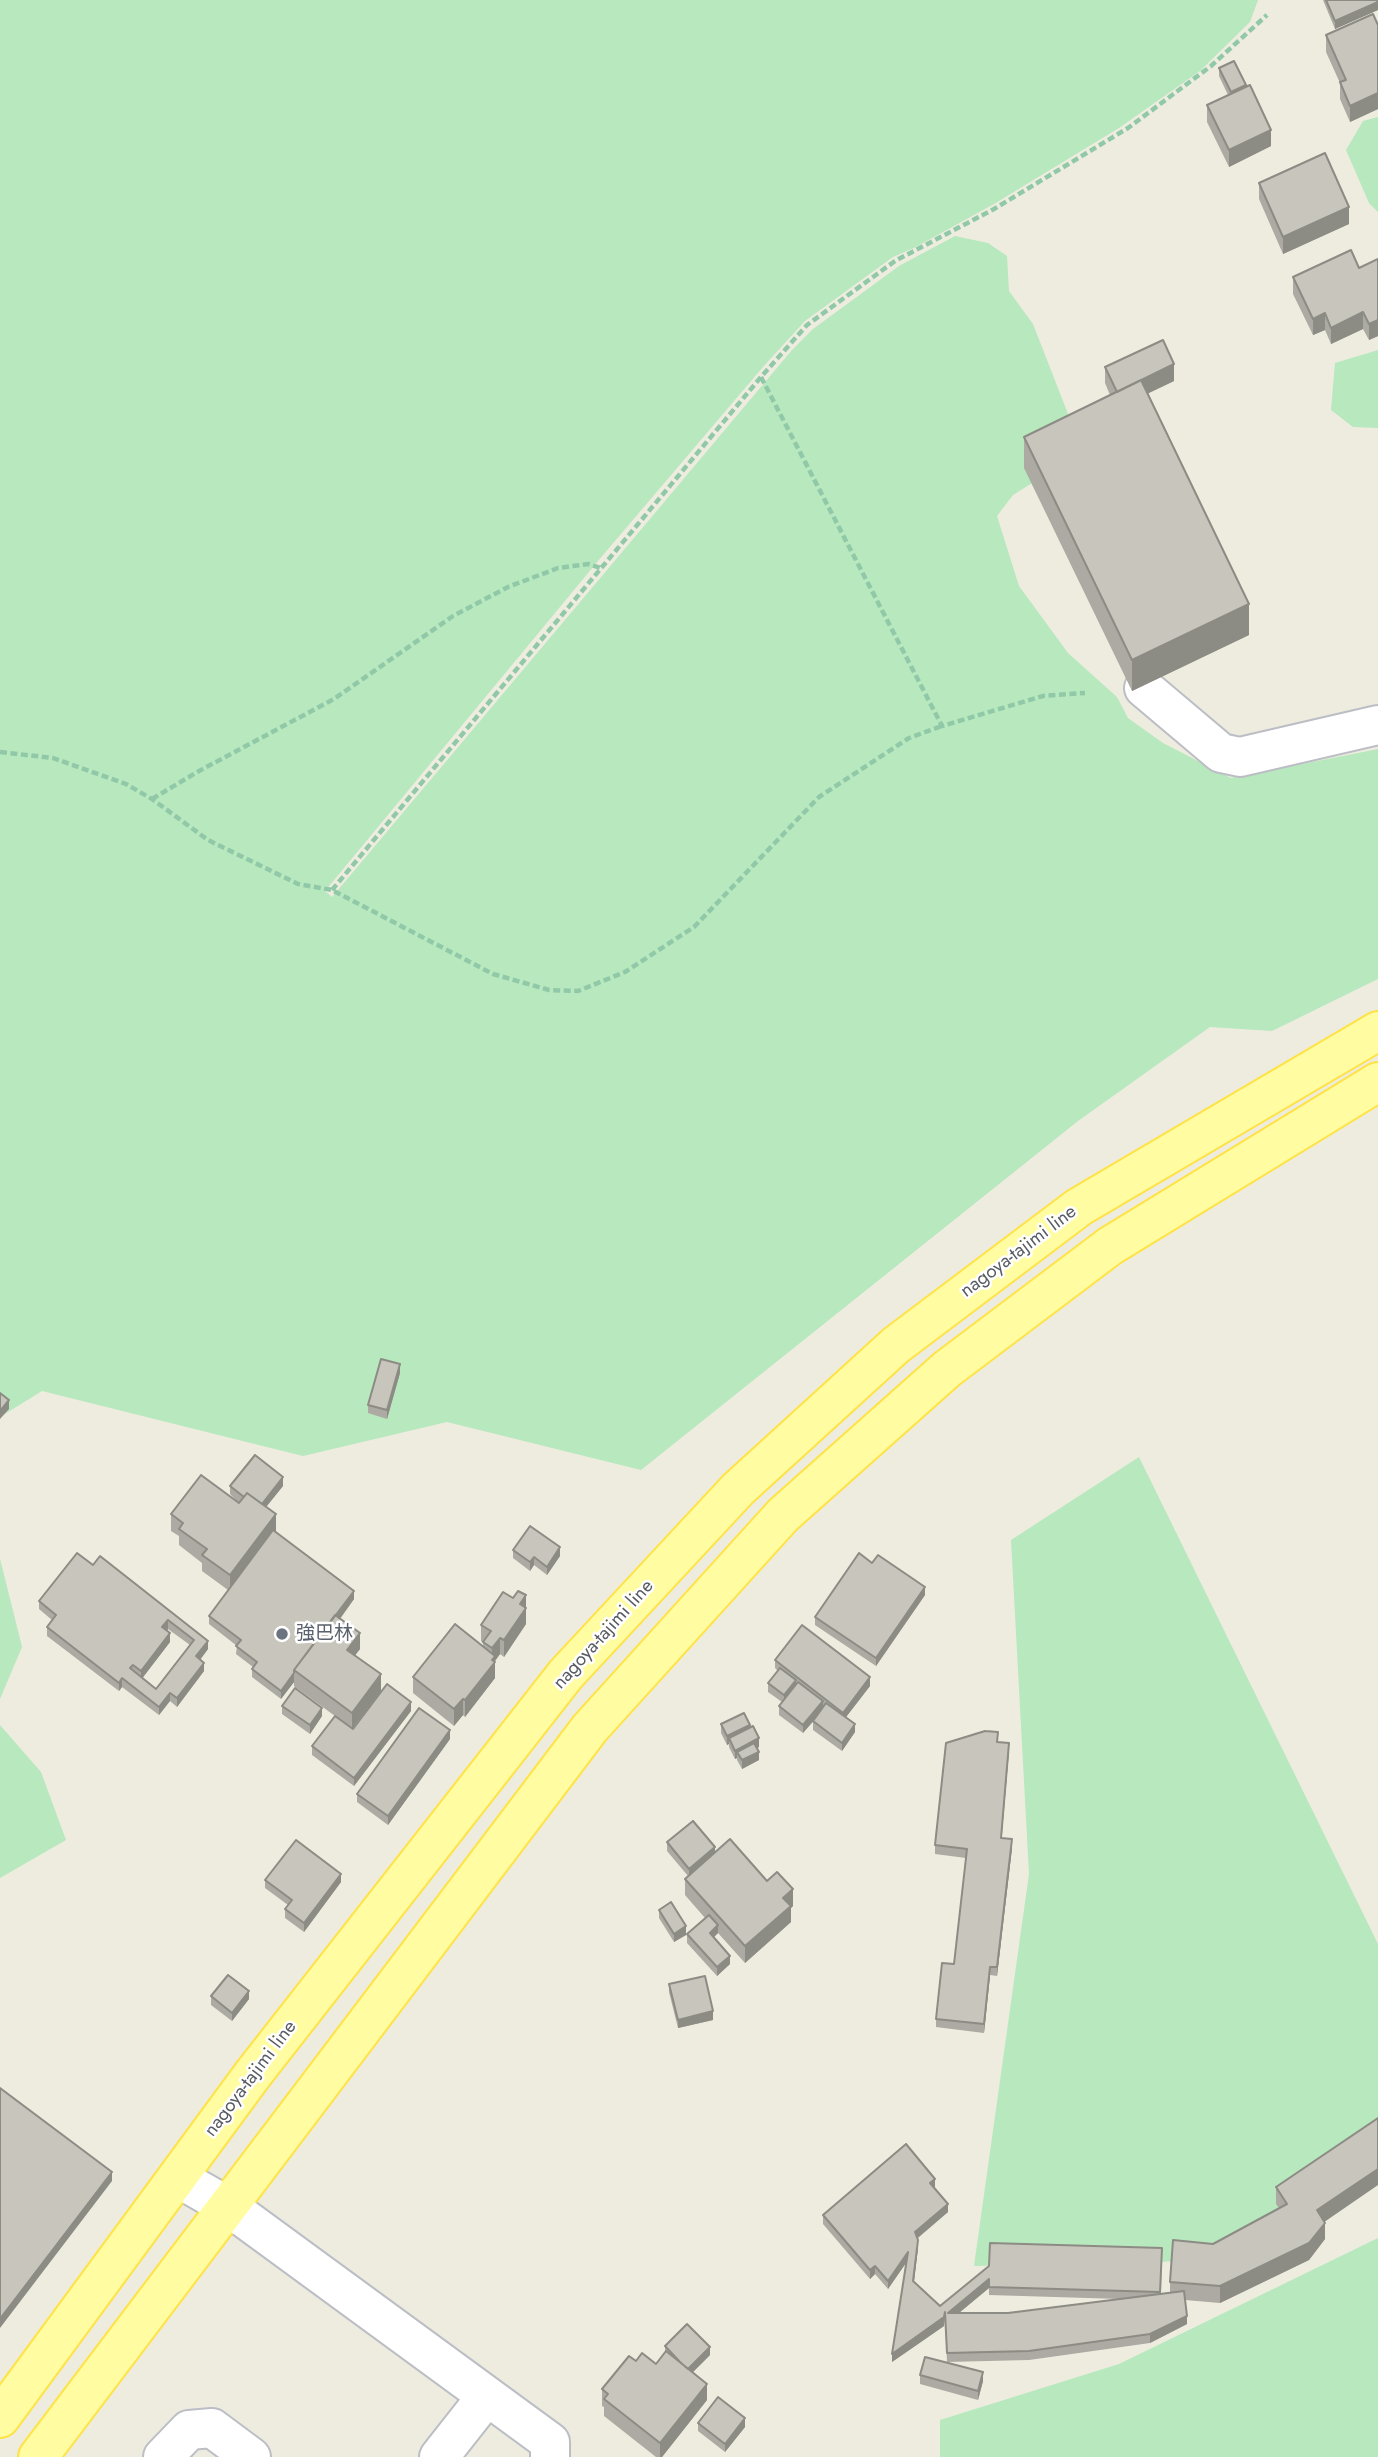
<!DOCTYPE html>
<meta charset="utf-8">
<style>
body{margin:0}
canvas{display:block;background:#edecdf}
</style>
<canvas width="1378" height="2457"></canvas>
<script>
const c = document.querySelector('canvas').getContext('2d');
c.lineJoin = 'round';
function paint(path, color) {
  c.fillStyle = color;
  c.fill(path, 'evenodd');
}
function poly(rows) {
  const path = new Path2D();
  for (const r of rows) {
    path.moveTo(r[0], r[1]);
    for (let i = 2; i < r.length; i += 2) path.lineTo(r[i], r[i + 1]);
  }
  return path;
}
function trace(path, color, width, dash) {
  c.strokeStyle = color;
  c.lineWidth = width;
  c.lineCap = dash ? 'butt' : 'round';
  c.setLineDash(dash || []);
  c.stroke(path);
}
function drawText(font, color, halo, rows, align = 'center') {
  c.font = font + ' Jost,"Noto Sans JP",sans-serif';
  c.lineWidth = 5;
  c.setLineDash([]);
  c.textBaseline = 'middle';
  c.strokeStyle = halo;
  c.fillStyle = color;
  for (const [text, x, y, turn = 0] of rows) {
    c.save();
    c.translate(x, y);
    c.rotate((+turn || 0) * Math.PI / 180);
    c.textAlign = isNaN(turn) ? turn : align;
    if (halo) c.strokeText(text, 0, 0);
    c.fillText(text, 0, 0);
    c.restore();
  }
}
paint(poly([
 [0,0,1258,0,1250,22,1200,71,1119,128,994,204,914,248,893,257,805,321,763,367,598,561,325,891,332,897,792,350,813,329,899,266,955,236,988,243,1007,256,1009,291,1033,324,1070,419,1045,475,1013,495,997,516,1019,586,1068,653,1117,697,1128,718,1163,743,1231,778,1378,749,1378,979,1272,1031,1210,1027,1078,1121,641,1470,447,1422,303,1456,42,1391,0,1417],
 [1378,117,1378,212,1369,203,1346,150,1363,121],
 [1378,350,1378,428,1353,427,1331,410,1335,363],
 [1139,1457,1378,1944,1378,2156,1235,2260,974,2266,1029,1874,1011,1540],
 [0,1559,22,1647,0,1699],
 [0,1725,41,1772,66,1840,0,1878],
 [1378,2238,1378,2457,940,2457,940,2420,1119,2364]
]), '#b8e8be');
const minor = poly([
 [1144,688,1221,753,1240,757,1378,725],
 [178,2178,229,2207,550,2442,550,2457],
 [163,2457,189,2430,212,2428,251,2457],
 [439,2457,487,2396]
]);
const major = poly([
 [0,2418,253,2074,566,1674,738,1489,896,1345,1079,1207,1378,1031],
 [38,2457,590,1728,783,1515,947,1369,1110,1246,1378,1082]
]);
trace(minor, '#bcbec5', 42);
trace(major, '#ffe346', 42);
trace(poly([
 [761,377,942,726,1043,696,1085,693],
 [0,752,53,758,126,784,152,799,208,840,298,884,332,890,493,974,549,990,578,991,625,972,694,927,819,797,909,738,942,726],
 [152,799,199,771,334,699,453,616,508,587,558,568,588,564,601,568],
 [332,890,761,377,807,325,895,261,994,209,1128,128,1211,66,1267,15]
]), '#91c9a8', 4.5, [7, 3.5]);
trace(minor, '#fff', 38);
trace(major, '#fffca2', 38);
paint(poly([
 [1323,0,1377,0,1378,10,1335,29],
 [1377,19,1378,109,1350,122,1340,99,1340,83,1326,52,1326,35,1377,23],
 [1219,68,1246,87,1271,146,1229,167,1207,122,1207,105,1228,95,1219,76],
 [1259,183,1349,224,1283,254,1259,199],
 [1378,259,1378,336,1369,340,1363,329,1331,344,1325,330,1313,335,1293,294,1293,277,1359,268],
 [1105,367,1174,381,1147,394,1249,635,1132,691,1024,468,1024,437,1110,395,1105,383],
 [400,1373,387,1419,368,1413,368,1405],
 [230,1486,283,1486,266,1507,276,1531,275,1532,354,1599,340,1619,360,1649,355,1655,381,1691,352,1729,353,1729,411,1711,354,1786,312,1755,312,1746,335,1716,294,1686,294,1682,281,1699,252,1677,252,1669,253,1667,236,1654,237,1646,209,1624,209,1616,228,1590,202,1571,202,1563,179,1545,179,1536,171,1531,171,1514,239,1503,230,1494],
 [513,1550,560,1556,547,1575,534,1565,530,1571,513,1558],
 [77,1553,208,1649,200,1660,204,1671,177,1707,170,1701,159,1715,122,1687,119,1691,47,1636,47,1627,52,1620,39,1609,39,1601],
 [168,1629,190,1645,156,1689,142,1678,170,1642,167,1631],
 [872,1563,925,1595,876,1666,815,1625,815,1617],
 [526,1595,526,1624,504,1657,500,1654,495,1661,495,1678,465,1717,463,1715,454,1726,413,1693,413,1677,483,1646,483,1643,481,1641,481,1625,513,1598],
 [775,1660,870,1686,846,1717,855,1732,842,1751,813,1730,813,1722,803,1733,779,1715,779,1706,782,1702,768,1692,768,1683,778,1671,775,1668],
 [282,1706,322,1716,310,1734,282,1714],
 [721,1724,750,1727,759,1747,757,1748,759,1760,742,1769,737,1760,737,1758,735,1759,729,1747,729,1744,727,1745,721,1733],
 [450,1739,388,1825,357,1802,357,1794],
 [998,1742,1009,1751,1001,1838,1012,1848,997,1976,990,1975,984,2033,936,2027,936,2019,954,1964,966,1858,935,1854,935,1845],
 [667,1842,715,1852,767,1881,793,1906,791,1908,791,1922,745,1963,718,1933,714,1937,730,1964,717,1976,687,1943,687,1934,705,1918,685,1895,685,1879,688,1876,667,1851],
 [265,1880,341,1882,304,1932,285,1918,285,1909,288,1905,265,1888],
 [659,1910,686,1935,674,1942,659,1918],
 [669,1984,713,2020,678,2028,669,1992],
 [211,1996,249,1999,232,2021,211,2005],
 [935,2187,934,2188,948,2212,918,2238,918,2248,914,2282,940,2306,989,2266,1162,2248,1161,2294,1170,2293,1170,2282,1213,2244,1279,2208,1276,2204,1276,2187,1325,2221,1325,2239,1309,2260,1220,2303,1185,2300,1187,2324,1150,2343,1029,2360,947,2362,945,2320,944,2326,892,2362,906,2263,888,2289,875,2274,870,2279,823,2224,823,2215],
 [989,2288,989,2295,1121,2299,1008,2313,959,2313],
 [665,2346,710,2355,693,2372,707,2400,662,2457,656,2457,604,2416,604,2407,602,2406,602,2389,636,2361,656,2364,665,2352],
 [920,2375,983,2381,978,2400,920,2384],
 [698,2423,745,2427,725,2452,698,2431]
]), '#acaaa2');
paint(poly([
 [1378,2,1378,10,1335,29,1335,21],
 [1378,93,1378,109,1350,122,1350,106],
 [1271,130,1271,146,1229,167,1229,150],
 [1349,207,1349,224,1283,254,1283,237],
 [1363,312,1363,329,1331,344,1331,328],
 [1325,313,1325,330,1313,335,1313,319],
 [1378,320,1378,336,1369,340,1369,324],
 [1174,364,1174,381,1117,408,1117,392],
 [1249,604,1249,635,1132,691,1132,660],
 [400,1364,400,1373,387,1419,387,1410],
 [9,1400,9,1409,0,1419,0,1411],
 [283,1477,283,1486,258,1517,258,1509],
 [276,1514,276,1531,230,1592,230,1575],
 [560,1547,560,1556,547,1575,547,1567],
 [534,1557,534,1565,530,1571,530,1562],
 [925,1587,925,1595,876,1666,876,1658],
 [354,1591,354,1599,300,1674,296,1671],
 [526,1595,526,1624,504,1657,504,1640,520,1604],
 [168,1620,168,1629,162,1636,162,1627],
 [170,1633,170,1642,141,1680,141,1671],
 [360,1633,360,1649,347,1666,347,1650],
 [500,1638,500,1654,495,1661,495,1678,465,1717,465,1700,492,1665,492,1648],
 [208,1641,208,1649,196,1665,196,1656],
 [204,1663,204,1671,177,1707,177,1698],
 [294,1673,294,1682,281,1699,281,1691],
 [381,1674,381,1691,352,1729,352,1713],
 [870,1677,870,1686,843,1721,843,1713],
 [122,1678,122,1687,119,1691,119,1683],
 [796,1680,796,1688,784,1704,784,1695],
 [170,1693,170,1701,159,1715,159,1707],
 [463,1699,463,1715,454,1726,454,1709],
 [823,1701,823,1709,803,1733,803,1725],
 [411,1702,411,1711,354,1786,354,1778],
 [322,1708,322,1716,310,1734,310,1725],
 [855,1724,855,1732,842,1751,842,1743],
 [750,1725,750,1733,729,1738,729,1744,727,1745,727,1736],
 [450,1730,450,1739,388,1825,388,1816],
 [759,1738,759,1747,740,1757,737,1752,737,1758,735,1759,735,1751],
 [1009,1743,1009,1751,1001,1846,1001,1838],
 [759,1752,759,1760,742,1769,742,1760],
 [1012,1839,1012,1848,997,1976,997,1967],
 [715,1847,715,1855,689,1877,689,1869],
 [341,1874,341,1882,304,1932,304,1923],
 [793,1889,793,1906,791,1908,791,1922,745,1963,745,1946,783,1898],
 [718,1925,718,1933,710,1941,710,1933],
 [686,1926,686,1935,674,1942,674,1934],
 [730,1956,730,1964,717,1976,717,1967],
 [990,1967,990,1975,984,2033,984,2024],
 [249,1991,249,1999,232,2021,232,2013],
 [713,2011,713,2020,678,2028,678,2020],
 [1378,2169,1378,2185,1317,2227,1317,2210],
 [112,2172,112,2181,0,2328,0,2319],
 [935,2179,935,2187,930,2192,930,2183],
 [948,2204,948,2212,915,2240,915,2232],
 [1325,2223,1325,2239,1309,2260,1220,2303,1220,2286],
 [918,2240,918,2248,913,2289,913,2281],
 [908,2252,908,2260,888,2289,888,2281],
 [875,2266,875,2274,870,2279,870,2270],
 [989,2279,989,2288,948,2322,948,2313],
 [945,2312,944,2326,892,2362,892,2354],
 [1187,2316,1187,2324,1150,2343,1150,2334],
 [710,2347,710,2355,687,2378,687,2370],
 [983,2372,983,2381,978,2400,978,2391],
 [707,2384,707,2400,662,2457,660,2457,660,2443],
 [745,2418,745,2427,725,2452,725,2444]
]), '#8c8b84');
const building = poly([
 [1326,0,1377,0,1378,2,1335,21,1326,0],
 [1373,14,1378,25,1378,93,1350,106,1340,82,1346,80,1326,35,1373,14],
 [1234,61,1246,85,1231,92,1219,68,1234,61],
 [1250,85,1271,130,1229,150,1207,105,1250,85],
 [1325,153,1349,207,1283,237,1259,183,1325,153],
 [1351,250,1359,268,1378,259,1378,320,1369,324,1363,312,1331,328,1325,313,1313,319,1293,277,1351,250],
 [1163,340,1174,364,1117,392,1105,367,1163,340],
 [1141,380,1249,604,1132,660,1024,437,1141,380],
 [381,1359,400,1364,387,1410,368,1405,381,1359],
 [0,1393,9,1400,0,1411,0,1393],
 [255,1455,283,1477,262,1504,247,1493,244,1497,230,1486,255,1455],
 [201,1475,239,1503,247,1493,276,1514,230,1575,202,1555,207,1549,179,1529,183,1523,171,1514,201,1475],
 [530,1526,560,1547,547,1567,534,1557,530,1562,513,1550,530,1526],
 [273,1530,354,1591,294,1670,294,1673,281,1691,252,1669,257,1662,236,1646,241,1640,209,1616,273,1530],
 [77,1553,93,1565,100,1556,208,1641,196,1656,204,1663,177,1698,170,1693,159,1707,122,1678,119,1683,47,1627,56,1615,39,1601,77,1553],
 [168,1620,194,1640,156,1689,130,1668,133,1665,141,1671,170,1633,162,1627,168,1620],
 [859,1553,872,1563,878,1555,925,1587,876,1658,815,1617,859,1553],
 [518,1591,526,1595,520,1604,526,1608,504,1640,500,1638,492,1648,483,1642,491,1631,481,1625,503,1592,513,1598,518,1591],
 [335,1615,360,1633,347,1650,381,1674,352,1713,294,1670,335,1615],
 [455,1624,495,1656,492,1660,495,1662,465,1700,463,1699,454,1709,413,1677,455,1624],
 [802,1625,870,1677,843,1713,775,1660,802,1625],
 [780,1668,796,1680,784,1695,768,1683,780,1668],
 [798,1682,823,1701,803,1725,779,1706,798,1682],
 [387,1684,411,1702,354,1778,312,1746,335,1716,353,1729,387,1684],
 [295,1688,322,1708,310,1725,282,1706,295,1688],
 [826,1703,855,1724,842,1743,813,1721,826,1703],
 [419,1708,450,1730,388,1816,357,1794,419,1708],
 [744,1713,750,1725,727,1736,721,1724,744,1713],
 [753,1726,759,1738,735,1751,729,1738,753,1726],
 [985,1731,998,1732,997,1742,1009,1743,1001,1838,1012,1839,997,1967,990,1967,984,2024,936,2019,942,1963,954,1964,967,1849,935,1845,946,1743,985,1731],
 [754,1743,759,1752,742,1760,737,1752,754,1743],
 [693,1821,715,1847,689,1869,667,1842,693,1821],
 [730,1839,767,1881,777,1872,793,1889,783,1898,791,1906,745,1946,685,1879,730,1839],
 [296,1840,341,1874,304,1923,285,1909,292,1900,265,1880,296,1840],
 [671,1902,686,1926,674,1934,659,1910,671,1902],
 [709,1915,718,1925,710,1933,730,1956,717,1967,687,1934,709,1915],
 [228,1975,249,1991,232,2013,211,1996,228,1975],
 [705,1976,713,2011,678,2020,669,1984,705,1976],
 [0,2088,112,2172,0,2319,0,2088],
 [1378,2118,1378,2169,1317,2210,1325,2223,1309,2243,1220,2286,1170,2282,1173,2240,1213,2244,1287,2204,1276,2187,1378,2118],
 [906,2144,935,2179,930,2183,948,2204,915,2232,918,2240,913,2281,940,2306,989,2266,990,2243,1162,2248,1160,2292,989,2287,989,2279,948,2313,1008,2313,1184,2291,1187,2316,1150,2334,1029,2351,947,2353,945,2312,944,2317,892,2354,908,2252,888,2281,875,2266,870,2270,823,2215,906,2144],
 [687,2324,710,2347,688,2369,680,2362,665,2346,687,2324],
 [666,2351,707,2384,660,2443,604,2399,608,2394,602,2389,629,2356,636,2361,642,2353,656,2364,666,2351],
 [925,2357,983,2372,978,2391,920,2375,925,2357],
 [718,2397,745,2418,725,2444,698,2423,718,2397]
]);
paint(building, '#c8c6bc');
trace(building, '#8c8b84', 2);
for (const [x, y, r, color] of [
 [282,1634,7,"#6b7280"]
]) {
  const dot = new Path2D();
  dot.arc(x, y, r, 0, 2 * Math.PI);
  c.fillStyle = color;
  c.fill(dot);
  trace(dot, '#fff', 2.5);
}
drawText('19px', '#585b62', '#fff', [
 ["nagoya-tajimi line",1019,1252,-37],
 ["nagoya-tajimi line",604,1635,-48],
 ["nagoya-tajimi line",251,2079,-53]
]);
drawText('19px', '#5b616d', '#fff', [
 ["強巴林",296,1634]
], 'left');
</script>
